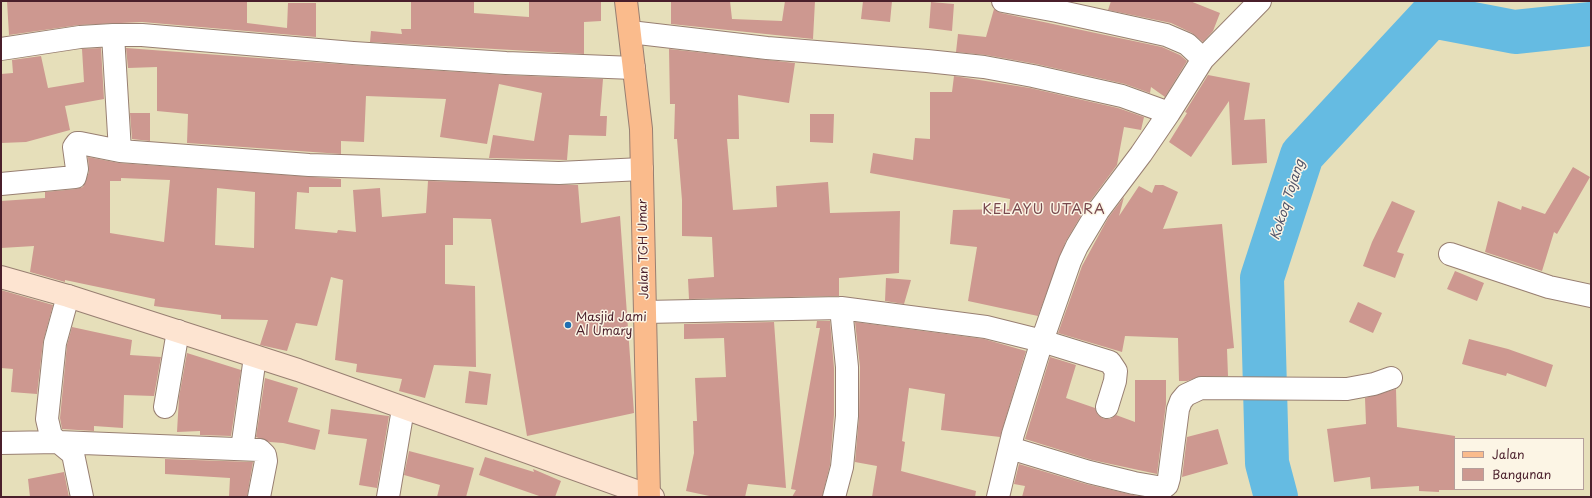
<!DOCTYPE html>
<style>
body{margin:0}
#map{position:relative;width:1592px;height:498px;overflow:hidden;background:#e6dfba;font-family:"Playpen Sans",sans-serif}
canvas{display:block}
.frame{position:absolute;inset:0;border:2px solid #4a1f2b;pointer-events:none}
.legend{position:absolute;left:1454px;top:438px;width:130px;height:52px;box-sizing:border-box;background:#fcf5e5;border:1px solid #b59f9b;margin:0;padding:5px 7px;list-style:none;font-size:12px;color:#4a1f2b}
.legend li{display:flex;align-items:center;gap:8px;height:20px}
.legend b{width:20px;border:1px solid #b59f9b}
</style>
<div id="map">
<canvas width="1592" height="498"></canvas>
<div class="frame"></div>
<ul class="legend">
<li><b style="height:5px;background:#fabb8c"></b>Jalan</li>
<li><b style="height:11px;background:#cd9890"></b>Bangunan</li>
</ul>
</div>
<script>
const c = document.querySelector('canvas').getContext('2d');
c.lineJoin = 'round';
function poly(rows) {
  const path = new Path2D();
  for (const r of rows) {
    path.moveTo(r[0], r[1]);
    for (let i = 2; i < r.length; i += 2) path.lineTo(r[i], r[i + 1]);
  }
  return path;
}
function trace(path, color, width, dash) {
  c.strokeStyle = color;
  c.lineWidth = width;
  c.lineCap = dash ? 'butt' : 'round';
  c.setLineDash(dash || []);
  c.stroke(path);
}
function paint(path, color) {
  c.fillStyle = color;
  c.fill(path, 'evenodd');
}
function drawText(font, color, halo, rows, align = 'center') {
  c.font = font + ' "Playpen Sans",sans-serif';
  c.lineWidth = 3;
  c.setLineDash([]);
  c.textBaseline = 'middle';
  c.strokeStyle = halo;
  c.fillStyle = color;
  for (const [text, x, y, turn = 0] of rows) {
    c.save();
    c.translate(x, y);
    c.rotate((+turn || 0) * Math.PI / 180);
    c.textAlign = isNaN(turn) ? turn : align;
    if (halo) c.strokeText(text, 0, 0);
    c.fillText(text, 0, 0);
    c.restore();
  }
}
trace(poly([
 [1276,497,1267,463,1262,278,1302,155,1431,16,1515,32,1591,24]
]), '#65bbe2', 44);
paint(poly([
 [7,1,247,1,247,23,287,28,288,3,316,3,316,37,142,22,79,25,9,35],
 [411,1,474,1,474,13,529,17,529,1,601,1,601,21,584,22,584,54,370,42,371,31,402,34,401,29,411,29],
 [730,1,732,19,782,21,785,1,815,1,813,39,671,24,671,2],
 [863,1,892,1,890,22,861,19],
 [1111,1,1190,1,1220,13,1213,31,1203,42,1192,33,1171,23,1108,10],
 [931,2,954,4,952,31,929,28],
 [994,9,1001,13,1162,47,1180,55,1187,61,1165,97,1151,87,1150,93,1125,84,1036,64,986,55,956,52,958,34,986,37],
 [101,48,104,99,65,106,70,130,26,142,1,143,1,74,13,73,12,60,41,56,48,88,84,82,82,49],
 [126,48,352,65,505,75,603,79,600,116,607,116,606,136,569,135,567,160,489,158,493,135,534,141,542,93,499,84,487,144,440,137,446,99,366,96,364,142,341,141,341,154,187,143,188,114,157,111,157,67,128,68],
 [669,49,795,63,789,103,738,95,739,139,727,139,733,210,777,207,776,186,828,182,830,213,900,211,899,273,839,278,839,296,689,299,688,279,714,277,712,237,682,236,682,200,677,139,674,139,675,104,670,104],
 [1208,75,1250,83,1244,120,1265,119,1267,163,1232,165,1229,101,1191,157,1169,142,1187,113,1185,112],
 [954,76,1030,88,1118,108,1144,117,1141,130,1124,127,1117,165,1088,204,1066,241,1038,316,968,301,977,247,950,244,953,210,1009,209,1010,199,870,173,873,153,913,160,915,138,930,139,930,92,952,92],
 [130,113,150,113,150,141,132,139],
 [810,114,834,114,833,143,810,142],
 [88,157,119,163,341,179,341,187,309,187,309,193,297,192,295,229,337,233,338,230,356,232,353,190,380,188,382,217,426,213,428,181,578,185,581,223,620,216,634,413,527,436,491,219,453,218,453,245,445,245,445,284,475,286,476,367,434,365,425,398,399,391,402,379,356,372,357,364,335,360,343,280,331,277,317,326,296,323,287,351,260,345,268,320,221,319,221,315,154,306,155,299,65,280,65,282,30,272,34,246,1,248,1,201,45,198,45,192,76,189,83,187,89,172],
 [121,178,170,180,164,242,110,233,110,181,121,181],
 [217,188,255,192,254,248,215,245],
 [1573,167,1590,177,1557,234,1554,232,1542,271,1485,252,1498,201,1521,210,1522,206,1545,214],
 [1155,185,1163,185,1178,192,1163,229,1222,224,1234,348,1227,349,1228,376,1201,376,1187,381,1179,381,1178,338,1125,336,1122,352,1058,333,1082,266,1108,218,1124,197,1119,216,1139,186,1152,193],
 [1392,201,1415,211,1397,252,1404,254,1395,278,1363,266,1372,242],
 [1455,271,1484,283,1477,301,1447,289],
 [886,278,911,280,904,304,885,301],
 [1,290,53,305,43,342,37,394,11,392,13,369,1,368],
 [1358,302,1382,313,1373,333,1349,322],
 [817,321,830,321,834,368,834,415,830,465,822,497,792,497,796,490,791,489,820,328,816,328],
 [774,322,786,488,748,484,745,497,714,497,686,491,694,453,693,421,697,421,695,378,726,377,724,338,684,339,684,324],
 [855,322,984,339,1026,351,1000,437,941,430,945,394,909,388,902,441,905,442,901,471,976,491,975,497,872,497,877,466,855,462,859,417,860,367],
 [72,327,132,340,130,355,161,357,154,396,124,395,123,428,94,426,94,431,62,429,60,418,67,345],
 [1469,339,1508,349,1553,365,1546,387,1507,373,1506,376,1462,364],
 [187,353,241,370,231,436,200,435,200,431,177,432,179,397],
 [1050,357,1076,365,1066,398,1095,408,1098,415,1104,419,1110,419,1116,415,1135,422,1135,380,1166,380,1166,404,1157,474,1092,460,1025,439],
 [469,371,491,374,487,405,465,403],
 [265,378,298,388,288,422,320,430,315,450,283,443,270,442,256,437],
 [1396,389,1397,427,1455,436,1455,490,1439,490,1439,492,1419,491,1419,486,1371,489,1370,477,1334,482,1327,429,1366,424,1365,398],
 [331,409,389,416,377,488,359,485,367,439,328,434],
 [1218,429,1228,464,1182,477,1187,437],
 [409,451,474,468,466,497,437,497,440,485,404,475],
 [485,457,534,472,533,469,561,481,555,497,542,497,479,475],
 [165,459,253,462,247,497,229,497,230,478,165,474],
 [1019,464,1086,484,1142,497,1022,497,1025,486,1014,484],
 [64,472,69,497,30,497,28,479]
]), '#cd9890');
const street = poly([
 [1003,1,1057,11,1166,35,1187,44,1203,59],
 [630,32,767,48,927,61,984,67,1033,76,1122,96,1169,113],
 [113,35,120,151],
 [1,49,80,37,113,35,142,35,353,53,506,63,634,68],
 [1,184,75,177,77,169,74,147,77,143,80,143,120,151,309,165,559,173,642,169],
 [1450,254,1549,287,1591,296],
 [68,296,55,343,47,419,51,436,73,454,82,497],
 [645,312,841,308,986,327,1042,341,1110,362,1116,371,1115,381,1107,407],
 [165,407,178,331],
 [1,443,58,442,260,450,265,455,266,461,259,497],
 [1010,448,1089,472,1134,483,1163,488,1167,485,1169,478,1178,409,1181,401,1186,395,1201,388,1347,389,1374,384,1391,378],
 [242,449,255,357],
 [388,497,403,409],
 [834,497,842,467,847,416,847,367,841,308],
 [998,497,1013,434,1042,341,1070,261,1077,246,1098,211,1141,154,1169,113,1203,59,1260,1]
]);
const secondary = poly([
 [1,277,68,296,298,370,653,497]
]);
const primary = poly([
 [626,1,641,129,649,497]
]);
trace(street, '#987f72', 24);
trace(secondary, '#987f72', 24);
trace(primary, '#987f72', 24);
trace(street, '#fff', 22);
trace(secondary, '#fde4d1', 22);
trace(primary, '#fabb8c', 22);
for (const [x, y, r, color] of [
 [568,325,4,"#1f6fb2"]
]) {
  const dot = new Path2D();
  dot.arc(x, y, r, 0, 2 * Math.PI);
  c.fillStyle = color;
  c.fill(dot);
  trace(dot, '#fcf5e5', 1.5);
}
drawText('12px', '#4a1f2b', '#fcf5e5', [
 ["Jalan TGH Umar",644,249,-91]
]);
drawText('12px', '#4a1f2b', '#fcf5e5', [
 ["Masjid Jami",576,318],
 ["Al Umary",576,332]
], 'left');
drawText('italic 13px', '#53566b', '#fcf5e5', [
 ["Kokoq Tojang",1288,200,-72]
]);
c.letterSpacing = '1px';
drawText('14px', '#78494e', '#fcf5e5', [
 ["KELAYU UTARA",1044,210]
]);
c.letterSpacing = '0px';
</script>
